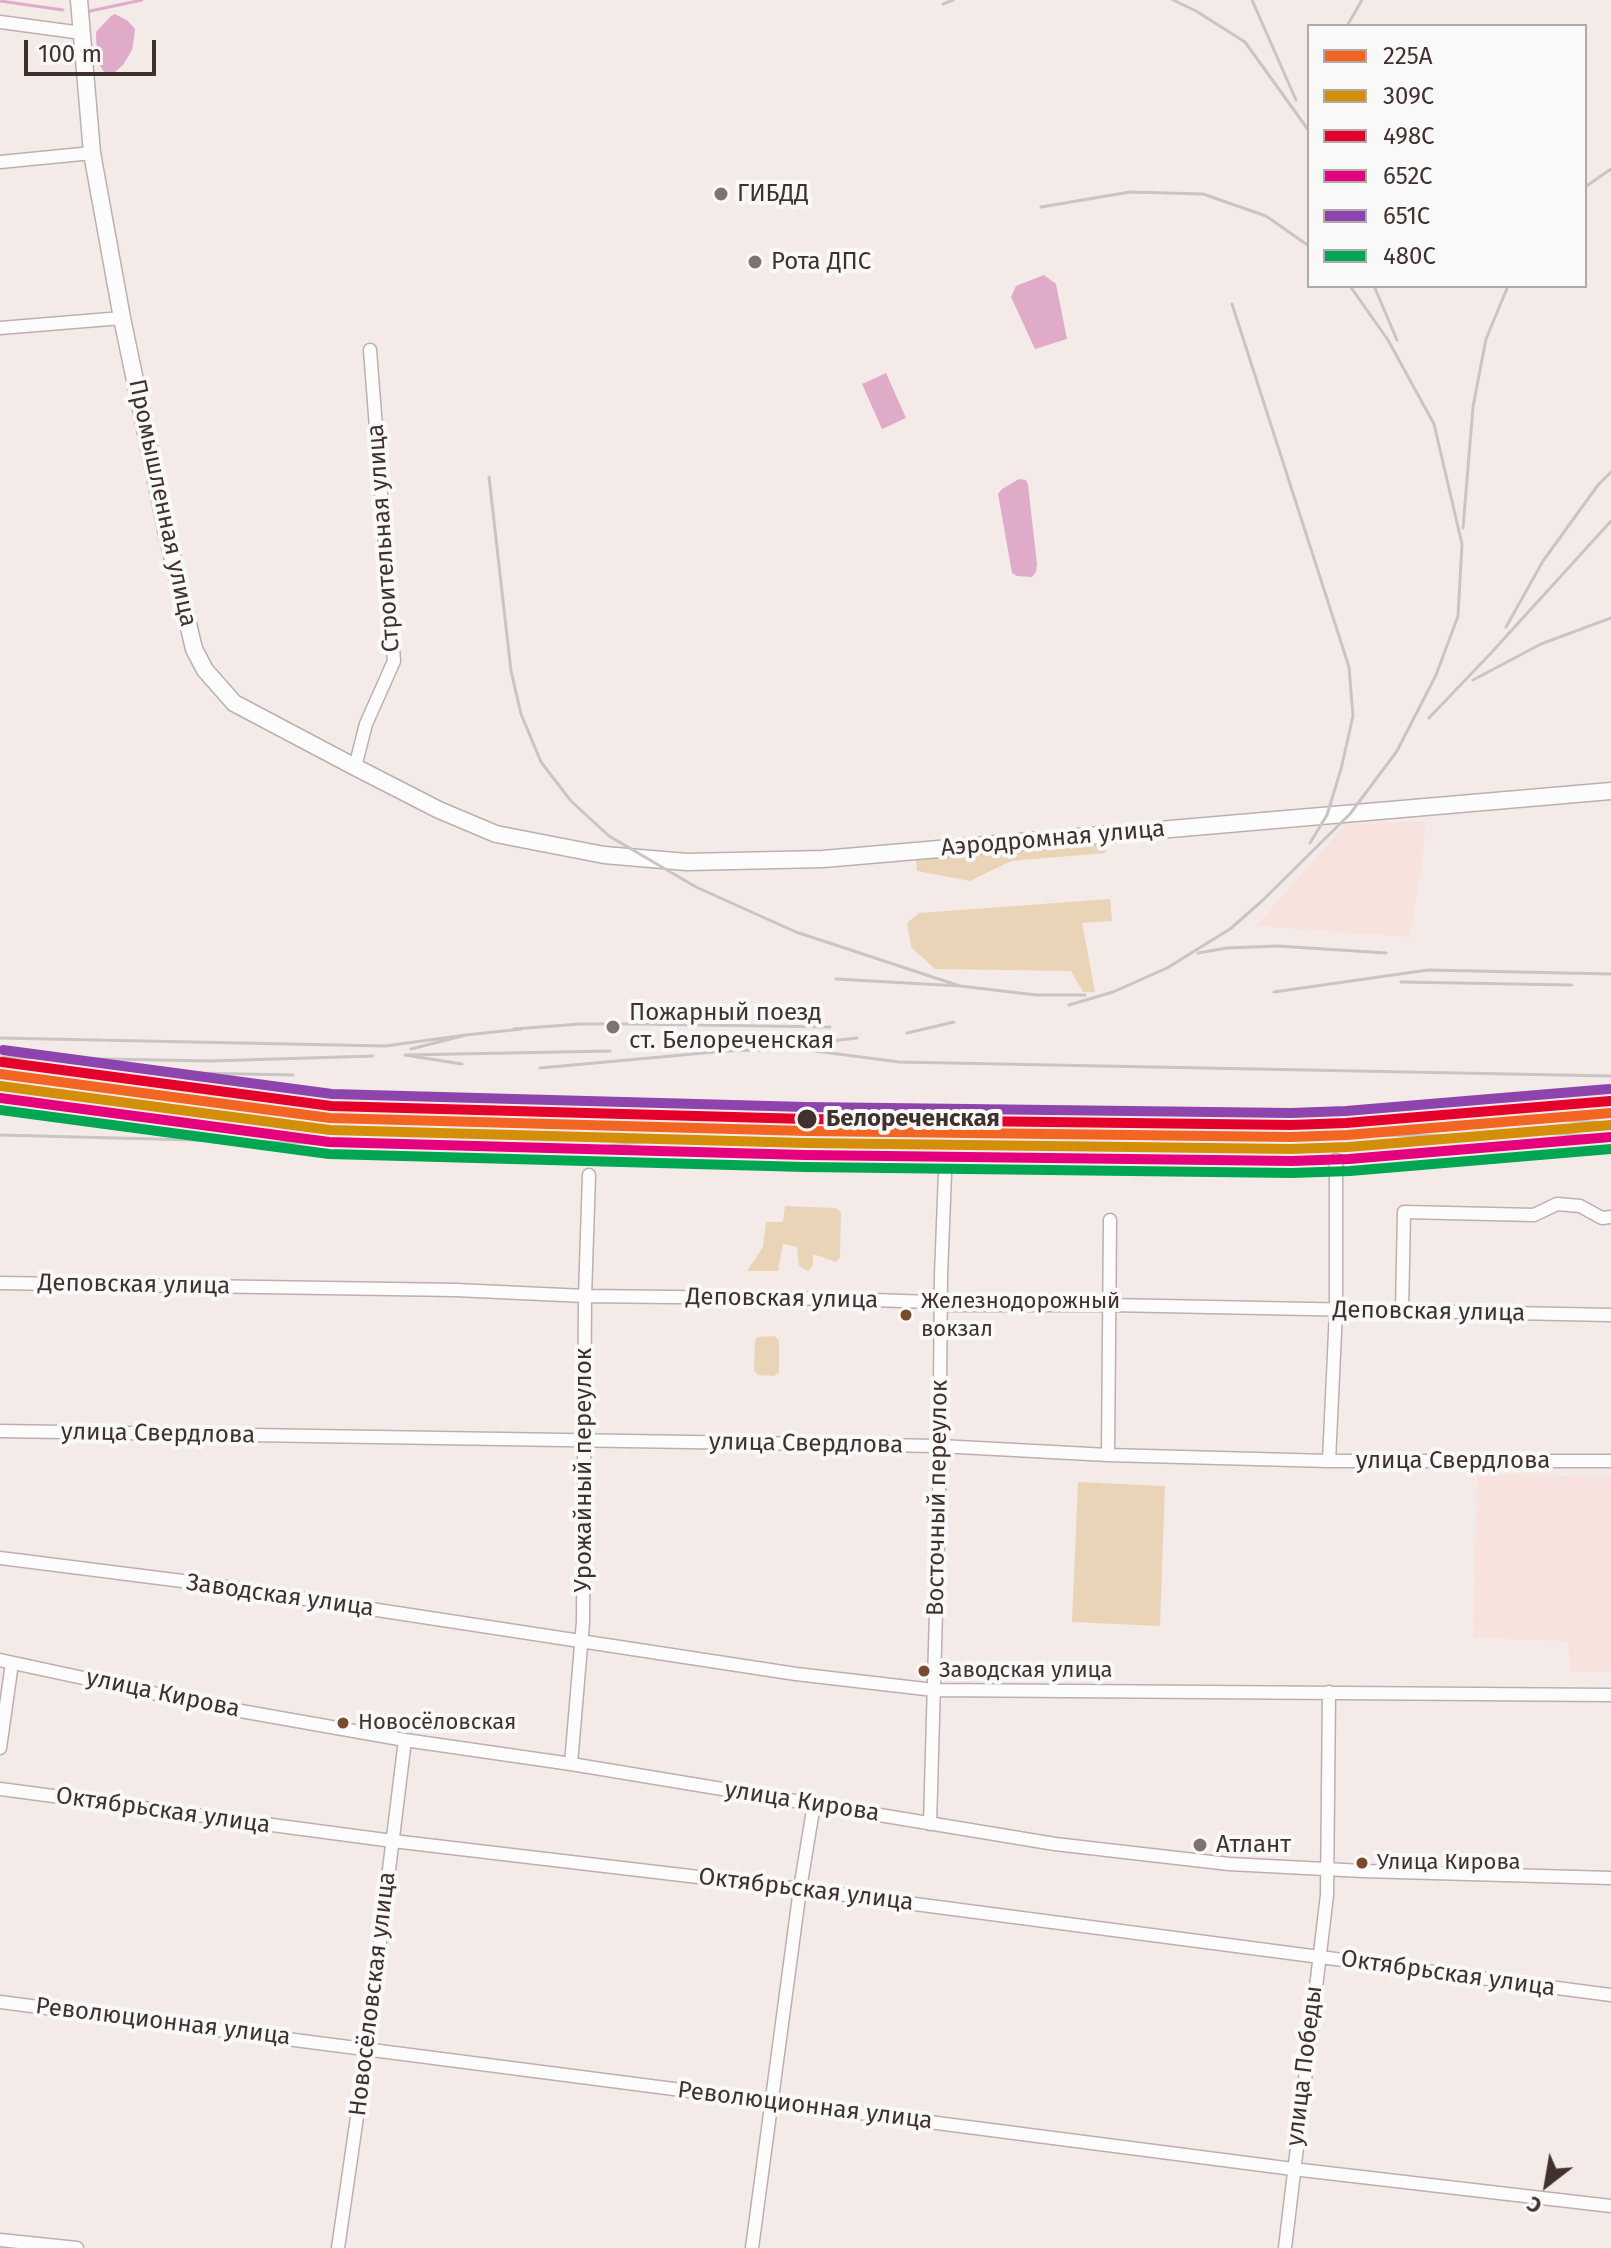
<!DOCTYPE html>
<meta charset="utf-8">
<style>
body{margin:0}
#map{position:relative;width:1611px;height:2248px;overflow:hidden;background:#f4ebe9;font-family:"Fira Sans",sans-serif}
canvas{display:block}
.legend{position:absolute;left:1307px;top:24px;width:280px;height:264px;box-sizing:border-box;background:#f9f9f9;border:2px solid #afa9a7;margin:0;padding:10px 14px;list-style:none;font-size:24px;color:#41312d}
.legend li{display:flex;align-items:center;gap:16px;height:40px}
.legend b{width:40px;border:2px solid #afa9a7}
.north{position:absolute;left:1507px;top:2144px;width:80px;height:80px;-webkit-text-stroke:6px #f9f9f9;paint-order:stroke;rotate:211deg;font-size:22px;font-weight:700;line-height:32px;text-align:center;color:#41312d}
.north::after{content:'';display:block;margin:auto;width:28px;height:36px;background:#41312d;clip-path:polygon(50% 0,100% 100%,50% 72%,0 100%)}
.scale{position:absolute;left:24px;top:40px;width:132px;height:36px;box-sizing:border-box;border:4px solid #41312d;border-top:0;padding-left:10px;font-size:24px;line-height:28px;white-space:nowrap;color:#41312d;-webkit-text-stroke:6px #f9f9f9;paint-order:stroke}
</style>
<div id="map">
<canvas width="1611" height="2248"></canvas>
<ul class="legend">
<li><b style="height:10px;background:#f26522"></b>225А</li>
<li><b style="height:10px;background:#d38f09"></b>309С</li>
<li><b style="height:10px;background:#e4002b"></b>498С</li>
<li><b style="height:10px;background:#e5007d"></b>652С</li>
<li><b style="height:10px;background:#8e44ad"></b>651С</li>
<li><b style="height:10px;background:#00a651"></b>480С</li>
</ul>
<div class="north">С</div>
<div class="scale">100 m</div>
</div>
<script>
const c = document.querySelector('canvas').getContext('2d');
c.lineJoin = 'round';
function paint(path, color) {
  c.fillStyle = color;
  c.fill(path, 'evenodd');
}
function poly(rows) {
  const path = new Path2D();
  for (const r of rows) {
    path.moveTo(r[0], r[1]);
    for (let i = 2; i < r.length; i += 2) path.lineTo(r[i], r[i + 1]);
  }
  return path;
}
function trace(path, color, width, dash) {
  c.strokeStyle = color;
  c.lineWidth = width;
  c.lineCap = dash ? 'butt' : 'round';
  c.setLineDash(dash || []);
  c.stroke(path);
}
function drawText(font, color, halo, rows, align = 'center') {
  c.font = font + ' "Fira Sans",sans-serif';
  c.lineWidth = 8;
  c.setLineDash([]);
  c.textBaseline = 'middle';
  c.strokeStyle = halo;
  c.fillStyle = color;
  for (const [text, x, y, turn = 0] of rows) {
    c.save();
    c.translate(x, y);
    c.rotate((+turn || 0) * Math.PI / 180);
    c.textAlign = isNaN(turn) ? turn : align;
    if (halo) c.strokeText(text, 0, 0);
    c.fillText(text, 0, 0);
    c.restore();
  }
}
paint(poly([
 [1425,821,1424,848,1410,937,1256,926,1346,824],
 [1477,1474,1611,1477,1611,1672,1570,1671,1568,1641,1473,1638]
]), '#f7e2de');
paint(poly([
 [1102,842,1106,853,1011,861,970,881,917,871,916,859],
 [1110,899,1112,921,1082,923,1095,992,1083,992,1071,971,935,969,911,947,907,923,919,913],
 [785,1206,835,1208,841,1212,840,1257,836,1262,813,1254,813,1265,808,1271,799,1266,797,1247,783,1244,778,1271,747,1271,763,1247,766,1222,783,1222],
 [775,1336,779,1341,779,1373,774,1376,758,1375,754,1371,755,1340,758,1337],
 [1078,1482,1165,1486,1160,1626,1072,1622]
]), '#e9d4b7');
paint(poly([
 [115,14,128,21,135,29,134,38,132,50,123,65,114,73,104,72,97,61,96,32,111,16],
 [1044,275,1056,284,1067,339,1035,349,1011,297,1016,286],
 [886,373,906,418,882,429,862,384],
 [1019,479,1026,480,1028,485,1037,564,1036,572,1032,577,1017,576,1012,573,998,494,1002,489]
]), '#e0abc8');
trace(poly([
 [0,1,63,10],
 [90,11,142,0]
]), '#e0abc8', 3);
const minor = poly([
 [0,22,82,33],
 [0,162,92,153],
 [0,328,122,318],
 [355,767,366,724,394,661,370,350],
 [0,1283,456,1290,585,1296,845,1299,930,1302,942,1305,1110,1305,1611,1315],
 [1402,1311,1404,1212,1534,1215,1557,1204,1580,1206,1602,1218,1611,1217],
 [0,1431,940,1446,1108,1455,1329,1461,1611,1461],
 [1108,1455,1110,1220],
 [1329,1461,1336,1311,1336,1160],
 [0,1558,214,1585,796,1674,934,1690,1611,1695],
 [0,1660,218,1707,405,1740,571,1764,1055,1844,1229,1864,1363,1871,1611,1878],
 [0,1748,12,1663],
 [571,1764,583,1622,585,1296,589,1175],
 [0,1789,393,1841,800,1889,1611,1995],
 [930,1824,939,1505,941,1275,945,1173],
 [0,2002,1293,2169,1611,2206],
 [0,2240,77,2248],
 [338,2248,367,2048,405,1740],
 [752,2248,800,1889,814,1804],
 [1285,2248,1327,1895,1329,1692]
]);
const major = poly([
 [79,0,92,153,122,318,167,534,194,649,205,670,234,703,355,767,439,810,496,834,604,855,687,862,823,859,1611,791]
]);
trace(minor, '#bbb0ad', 15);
trace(major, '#bbb0ad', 19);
trace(minor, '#fdfcfc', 12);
trace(major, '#fdfcfc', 16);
trace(poly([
 [1173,0,1196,11,1245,42,1309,131],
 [1252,0,1296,100],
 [943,4,953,0],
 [1347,26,1362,0],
 [1585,187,1611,169],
 [1041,207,1130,192,1203,194,1266,216,1309,246],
 [1374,286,1397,340],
 [1232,304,1349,667,1353,716,1341,769,1327,815,1310,843],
 [489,477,511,671,521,714,541,762,571,801,609,836,696,887,796,932,960,986],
 [1463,528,1473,407,1486,339,1508,286],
 [1506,627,1543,561,1598,485,1611,472],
 [1473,680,1541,644,1611,618],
 [1429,718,1491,653,1611,521],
 [1198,953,1227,948,1278,946,1386,953],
 [836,979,960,986,1036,995,1085,995],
 [1401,982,1572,985],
 [1274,992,1428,970,1611,974],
 [1069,1005,1113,992,1167,968,1230,929,1263,900,1350,814,1397,751,1436,675,1458,616,1462,544,1434,424,1388,340,1350,286],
 [514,1029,580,1024,634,1024,830,1027],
 [907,1033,954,1022],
 [466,1035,522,1029],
 [0,1038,385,1046,466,1035,411,1049],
 [813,1043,857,1038],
 [0,1057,210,1061,373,1056],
 [462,1064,405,1055,610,1051],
 [540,1068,726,1051,800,1049,899,1062,1611,1076],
 [211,1081,144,1072,293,1075],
 [1538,1119,1611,1123],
 [0,1135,579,1150,676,1137],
 [1347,1135,1486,1136,1544,1133,1593,1136,1611,1139]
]), '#c8c5c4', 3);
trace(poly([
 [0,1074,330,1118,806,1131,1291,1137,1347,1135,1611,1113]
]), '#f26522', 10);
trace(poly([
 [0,1086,330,1130,806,1143,1291,1149,1348,1147,1611,1125]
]), '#d38f09', 10);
trace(poly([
 [2,1062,331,1106,806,1119,1291,1125,1346,1123,1610,1101]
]), '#e4002b', 10);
trace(poly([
 [0,1098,329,1142,805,1155,1292,1161,1349,1159,1611,1137]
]), '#e5007d', 10);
trace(poly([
 [3,1050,332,1094,806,1107,1291,1113,1346,1111,1609,1089]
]), '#8e44ad', 10);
trace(poly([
 [0,1110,329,1154,805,1167,1292,1173,1350,1171,1611,1149]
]), '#00a651', 10);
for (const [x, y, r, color] of [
 [721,194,8,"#80726f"],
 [755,262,8,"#80726f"],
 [613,1027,8,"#80726f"],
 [807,1119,11,"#41312d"],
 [906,1315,7,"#7a4b2a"],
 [924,1671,7,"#7a4b2a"],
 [343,1723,7,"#7a4b2a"],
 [1200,1845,8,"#80726f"],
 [1362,1863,7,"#7a4b2a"]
]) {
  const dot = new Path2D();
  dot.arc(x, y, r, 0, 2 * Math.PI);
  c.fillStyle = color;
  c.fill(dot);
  trace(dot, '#f9f9f9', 3);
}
drawText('22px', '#41312d', '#f9f9f9', [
 ["Железнодорожный",921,1302],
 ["вокзал",921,1330],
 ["Заводская улица",939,1671],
 ["Новосёловская",358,1723],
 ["Улица Кирова",1377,1863]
], 'left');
drawText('24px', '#41312d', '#f9f9f9', [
 ["ГИБДД",737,194],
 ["Рота ДПС",771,262],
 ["Пожарный поезд",629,1013],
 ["ст. Белореченская",629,1041],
 ["Атлант",1216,1845]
], 'left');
drawText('24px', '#41312d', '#f9f9f9', [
 ["Промышленная улица",162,503,78],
 ["Строительная улица",384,538,-94],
 ["Аэродромная улица",1053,839,-5],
 ["Деповская улица",134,1285,1],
 ["Деповская улица",782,1299,1],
 ["Деповская улица",1429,1312,1],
 ["улица Свердлова",158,1434,1],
 ["улица Свердлова",806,1444,1],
 ["улица Свердлова",1453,1461],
 ["Урожайный переулок",584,1470,-90],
 ["Восточный переулок",938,1498,-89],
 ["Заводская улица",280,1596,8],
 ["улица Кирова",163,1694,12],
 ["улица Кирова",802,1802,9],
 ["Октябрьская улица",163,1811,8],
 ["Октябрьская улица",806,1890,7],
 ["Октябрьская улица",1448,1974,8],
 ["Новосёловская улица",373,1994,-83],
 ["Революционная улица",163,2022,7],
 ["улица Победы",1305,2066,-83],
 ["Революционная улица",805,2106,7]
]);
drawText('bold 24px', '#41312d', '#f9f9f9', [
 ["Белореченская",826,1119]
], 'left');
</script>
